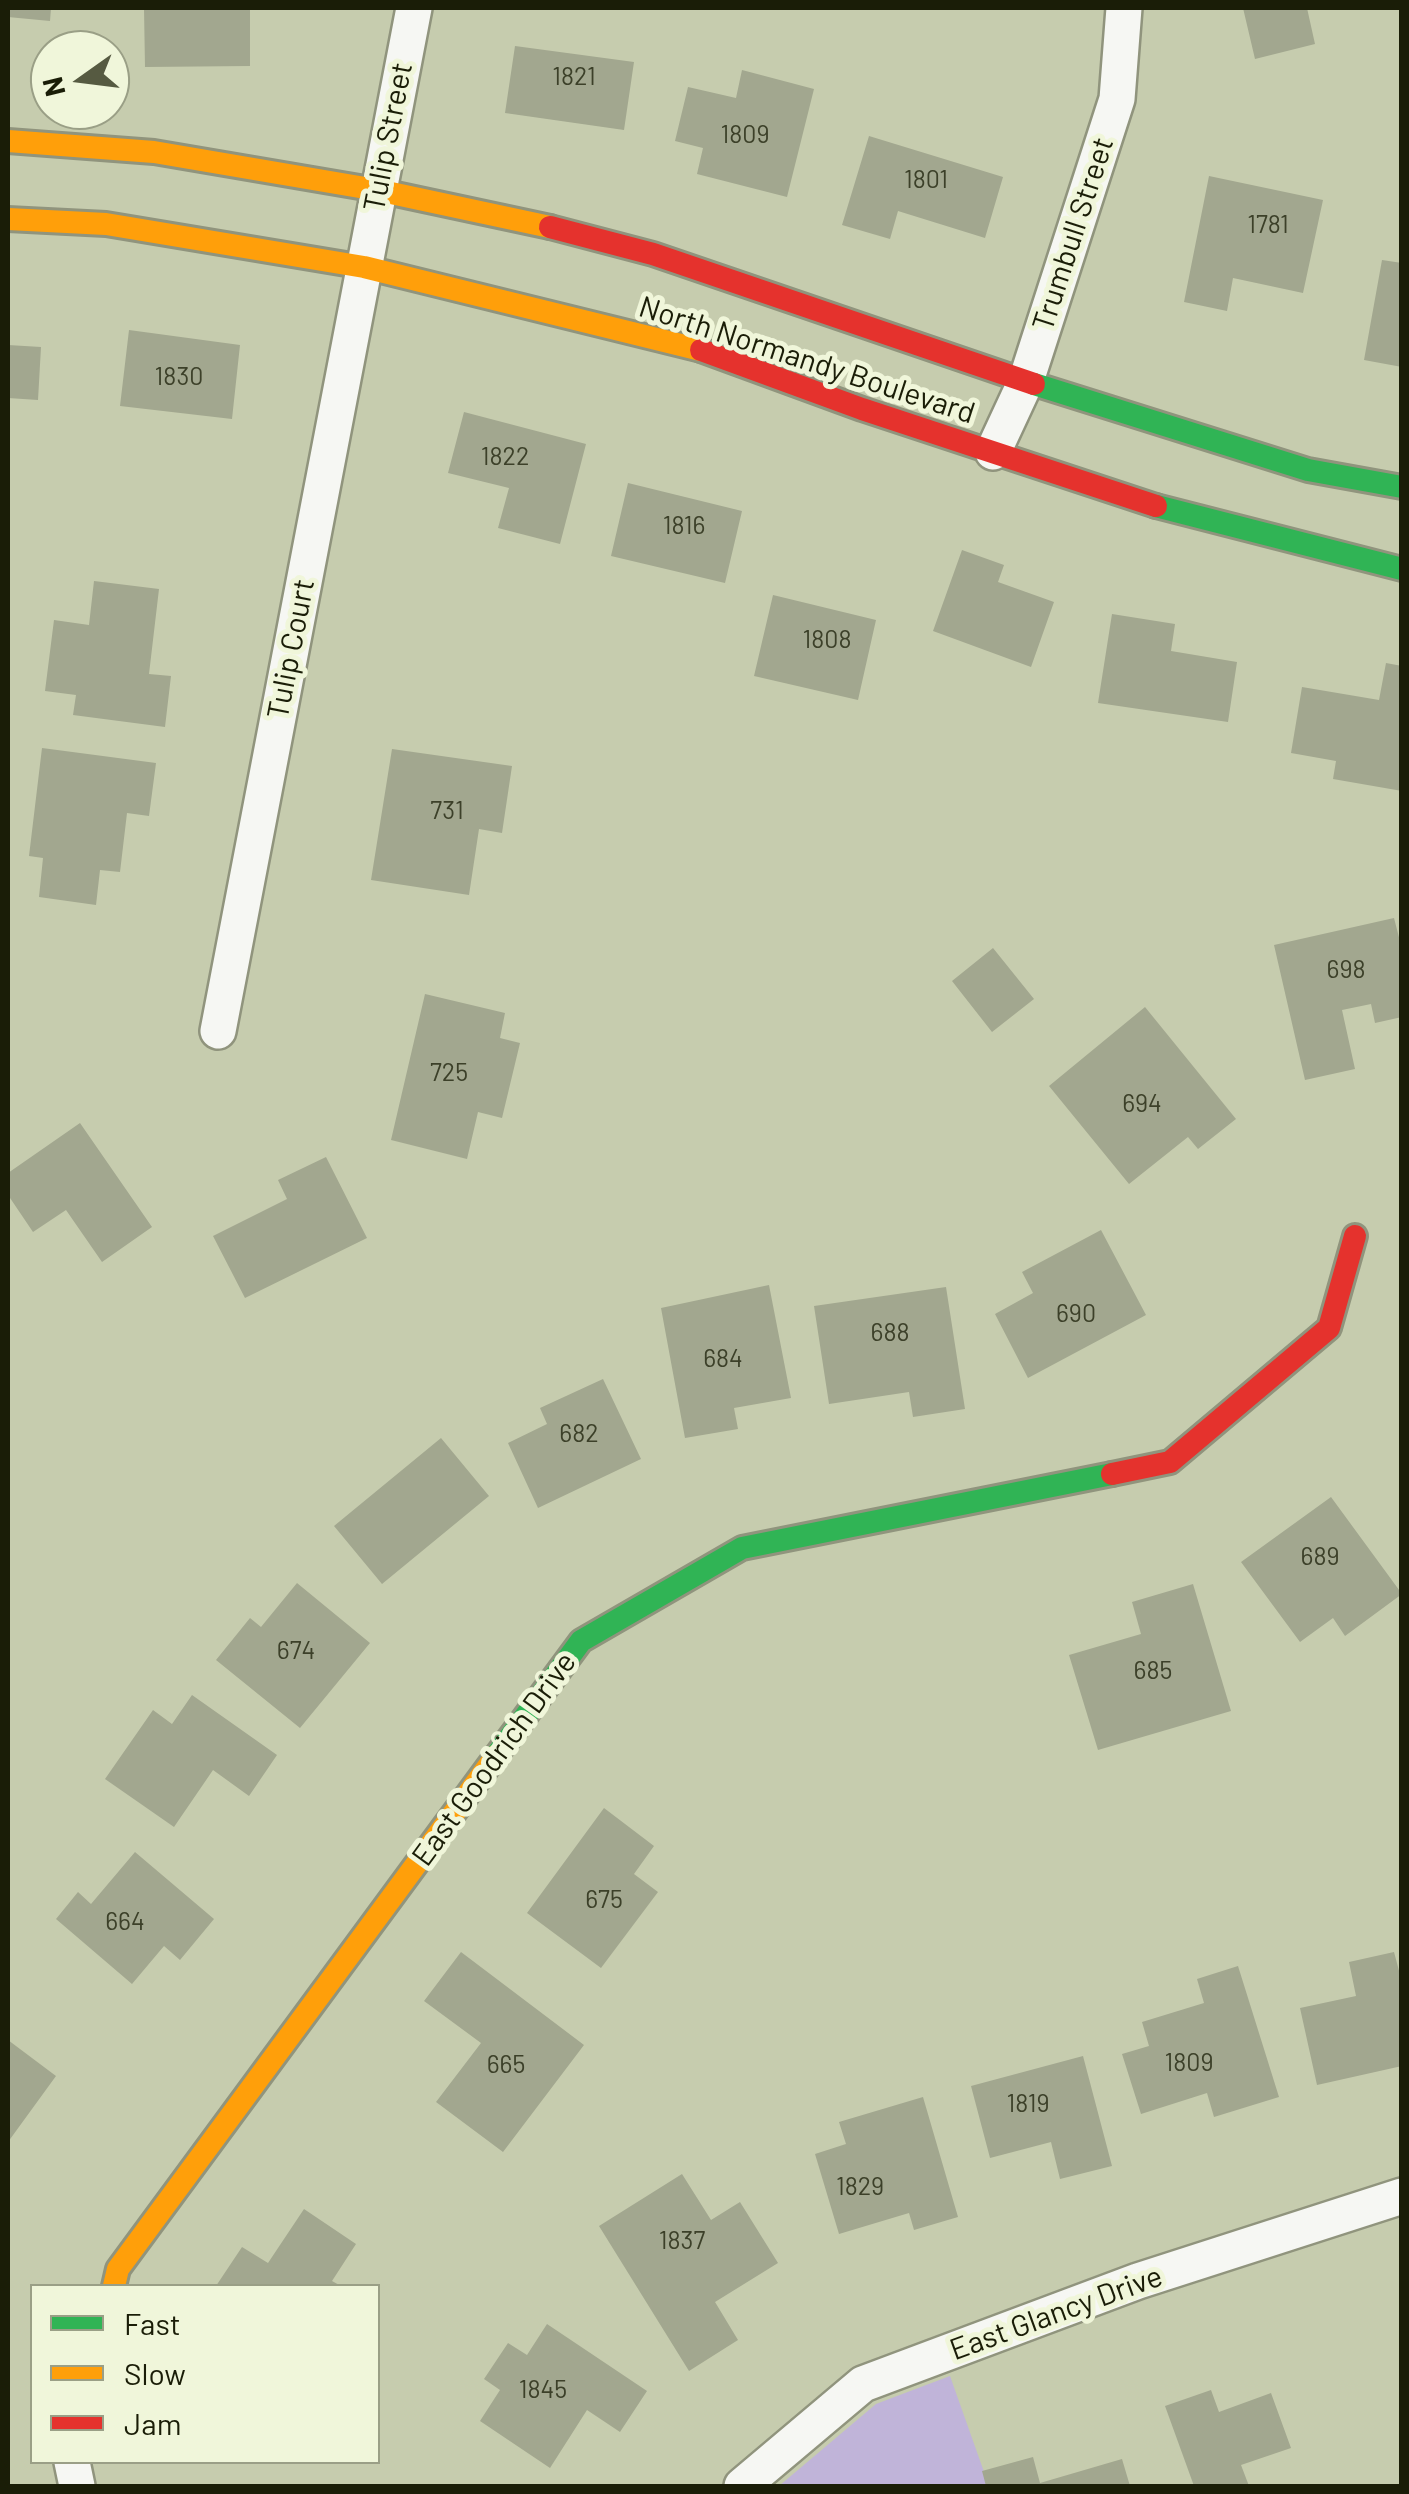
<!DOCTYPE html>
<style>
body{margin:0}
#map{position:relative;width:1409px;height:2494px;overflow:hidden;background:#c6ccae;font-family:Barlow,sans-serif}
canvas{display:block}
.frame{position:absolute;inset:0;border:10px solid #1a1d07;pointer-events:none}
.legend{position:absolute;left:30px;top:2284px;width:350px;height:180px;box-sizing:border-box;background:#f0f6da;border:2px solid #9a9f86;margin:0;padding:12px 18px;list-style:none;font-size:30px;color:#1a1d07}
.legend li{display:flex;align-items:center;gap:20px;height:50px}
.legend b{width:50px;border:2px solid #9a9f86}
.north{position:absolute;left:30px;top:30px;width:100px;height:100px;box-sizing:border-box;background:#f0f6da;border:2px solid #9a9f86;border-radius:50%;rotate:256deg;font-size:28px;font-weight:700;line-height:40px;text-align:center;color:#1a1d07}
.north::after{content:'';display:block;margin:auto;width:35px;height:45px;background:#565a41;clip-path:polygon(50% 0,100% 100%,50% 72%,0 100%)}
</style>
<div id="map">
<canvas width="1409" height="2494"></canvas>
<div class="frame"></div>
<ul class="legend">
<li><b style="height:12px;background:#30b455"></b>Fast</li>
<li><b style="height:12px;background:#ff9f0a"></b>Slow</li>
<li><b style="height:12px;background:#e5322d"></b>Jam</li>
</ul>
<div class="north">N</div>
</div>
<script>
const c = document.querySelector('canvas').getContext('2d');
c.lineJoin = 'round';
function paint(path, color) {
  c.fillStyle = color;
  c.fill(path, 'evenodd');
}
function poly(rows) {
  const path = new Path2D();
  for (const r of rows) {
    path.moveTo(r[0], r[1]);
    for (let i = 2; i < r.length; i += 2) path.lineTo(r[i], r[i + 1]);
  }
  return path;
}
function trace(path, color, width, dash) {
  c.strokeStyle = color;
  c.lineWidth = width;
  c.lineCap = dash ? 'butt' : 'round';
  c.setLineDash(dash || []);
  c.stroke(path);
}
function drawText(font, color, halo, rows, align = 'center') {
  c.font = font + ' Barlow,sans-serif';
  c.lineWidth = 10;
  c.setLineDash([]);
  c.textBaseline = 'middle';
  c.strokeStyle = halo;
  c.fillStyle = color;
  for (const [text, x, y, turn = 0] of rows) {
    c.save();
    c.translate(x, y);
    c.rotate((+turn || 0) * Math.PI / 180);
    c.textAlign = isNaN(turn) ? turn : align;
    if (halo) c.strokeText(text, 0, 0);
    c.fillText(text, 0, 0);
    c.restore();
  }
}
paint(poly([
 [950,2376,989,2486,779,2486,876,2404]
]), '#c0b4d9');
paint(poly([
 [8,8,51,8,50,21,8,17],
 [144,8,250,8,250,66,145,67],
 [1243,8,1307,8,1315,44,1255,59],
 [515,46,634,62,624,130,505,113],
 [742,70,814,89,787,197,697,174,703,148,675,141,688,87,736,98],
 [869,136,1003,177,985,238,898,211,890,239,842,225],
 [1209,176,1323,200,1303,293,1233,278,1227,311,1184,302],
 [1382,260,1402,263,1402,367,1364,360],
 [129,330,240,345,232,419,120,406],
 [8,345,41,347,38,400,8,398],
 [464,412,586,444,560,544,498,528,509,488,448,473],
 [628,483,742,511,725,583,611,556],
 [962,550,1004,565,998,582,1054,602,1031,667,933,631],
 [94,581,159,589,149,674,171,676,165,727,73,715,76,695,45,691,54,620,89,625],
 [773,595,876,620,858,700,754,676],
 [1112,614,1175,624,1171,651,1237,662,1228,722,1098,703],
 [1386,663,1402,666,1402,791,1333,779,1336,761,1291,753,1302,687,1379,700],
 [42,748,156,763,149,816,127,813,120,872,100,870,96,905,39,897,43,858,29,856],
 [392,749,512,766,502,833,479,829,469,895,371,880],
 [1394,918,1402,949,1402,1017,1375,1023,1371,1004,1342,1010,1355,1069,1305,1080,1274,945],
 [993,948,1034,999,992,1032,952,981],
 [425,994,505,1013,500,1038,520,1043,502,1118,478,1112,467,1159,391,1140],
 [1145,1007,1236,1119,1198,1149,1188,1137,1129,1184,1049,1086],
 [80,1123,152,1227,102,1262,66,1210,33,1232,8,1195,8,1173],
 [326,1157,367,1238,245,1298,213,1236,287,1199,278,1180],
 [1101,1230,1146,1315,1028,1378,995,1314,1033,1293,1022,1272],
 [769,1285,791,1398,734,1408,738,1429,685,1438,661,1308],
 [946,1287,965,1409,913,1417,909,1392,829,1404,814,1306],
 [603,1379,641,1459,538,1508,508,1443,547,1424,540,1408],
 [441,1438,489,1496,382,1584,334,1526],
 [1331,1497,1402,1594,1345,1636,1333,1618,1300,1642,1241,1562],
 [297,1583,370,1643,300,1728,216,1660,250,1618,261,1627],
 [1193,1584,1231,1711,1098,1750,1069,1655,1141,1634,1132,1602],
 [192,1695,277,1755,249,1796,213,1770,174,1827,105,1779,153,1710,172,1724],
 [604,1808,654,1846,634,1874,658,1892,601,1968,527,1913],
 [135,1852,214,1919,180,1960,164,1946,132,1984,56,1919,78,1892,91,1904],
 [461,1952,584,2045,503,2152,436,2102,481,2043,424,2001],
 [1394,1952,1402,1982,1402,2066,1317,2085,1300,2008,1356,1996,1349,1962],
 [1238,1966,1279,2097,1214,2117,1207,2093,1141,2114,1122,2054,1149,2046,1142,2022,1204,2003,1197,1979],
 [8,2040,56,2076,8,2142],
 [1083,2056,1112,2166,1060,2179,1051,2142,990,2158,971,2086],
 [923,2097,958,2217,914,2230,909,2213,839,2234,815,2154,846,2144,839,2122],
 [682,2174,711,2220,740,2202,778,2263,715,2302,738,2340,689,2371,599,2226],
 [304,2209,356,2244,332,2281,341,2286,216,2286,242,2247,268,2263],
 [547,2324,647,2391,620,2432,587,2410,550,2468,480,2421,500,2390,484,2379,508,2343,527,2355],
 [1211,2390,1219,2412,1271,2393,1291,2448,1241,2465,1249,2486,1194,2486,1165,2406],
 [1033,2457,1040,2483,1122,2459,1130,2486,986,2486,982,2471]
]), '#a2a78f');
const street = poly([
 [993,452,1026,381,1117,99,1124,8],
 [218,1031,414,8],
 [72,2462,77,2486],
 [742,2486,863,2384,1138,2281,1402,2196]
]);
const fast = poly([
 [1034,384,1308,470,1402,487],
 [1156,506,1402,569],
 [496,1756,581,1641,742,1548,1112,1474]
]);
const slow = poly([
 [8,141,154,152,377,190,550,227],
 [8,219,106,224,364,267,701,350],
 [114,2286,118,2269,496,1756]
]);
const jam = poly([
 [550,227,653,254,1034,384],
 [701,350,862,409,1156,506],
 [1112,1474,1170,1462,1329,1328,1355,1236]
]);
trace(street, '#90947d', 40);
trace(fast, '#90947d', 28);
trace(slow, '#90947d', 28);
trace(jam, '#90947d', 28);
trace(street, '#f6f7f3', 35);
trace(fast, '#30b455', 22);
trace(slow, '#ff9f0a', 22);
trace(jam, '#e5322d', 22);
drawText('25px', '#3c4029', null, [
 ["1821",574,77],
 ["1809",745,135],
 ["1801",926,180],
 ["1781",1268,225],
 ["1830",179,377],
 ["1822",505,457],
 ["1816",684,526],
 ["1808",827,640],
 ["731",447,811],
 ["698",1346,970],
 ["725",449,1073],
 ["694",1142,1104],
 ["690",1076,1314],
 ["688",890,1333],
 ["684",723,1359],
 ["682",579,1434],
 ["689",1320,1557],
 ["674",296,1651],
 ["685",1153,1671],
 ["675",604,1900],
 ["664",125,1922],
 ["1809",1189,2063],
 ["665",506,2065],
 ["1819",1028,2104],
 ["1829",860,2187],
 ["1837",682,2241],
 ["1845",543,2390]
]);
drawText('30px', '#1a1d07', '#f0f6da', [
 ["Tulip Street",388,137,-79],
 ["Trumbull Street",1073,234,-72],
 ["North Normandy Boulevard",807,360,18],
 ["Tulip Court",291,649,-79],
 ["East Goodrich Drive",494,1759,-54],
 ["East Glancy Drive",1056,2313,-20]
]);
</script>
